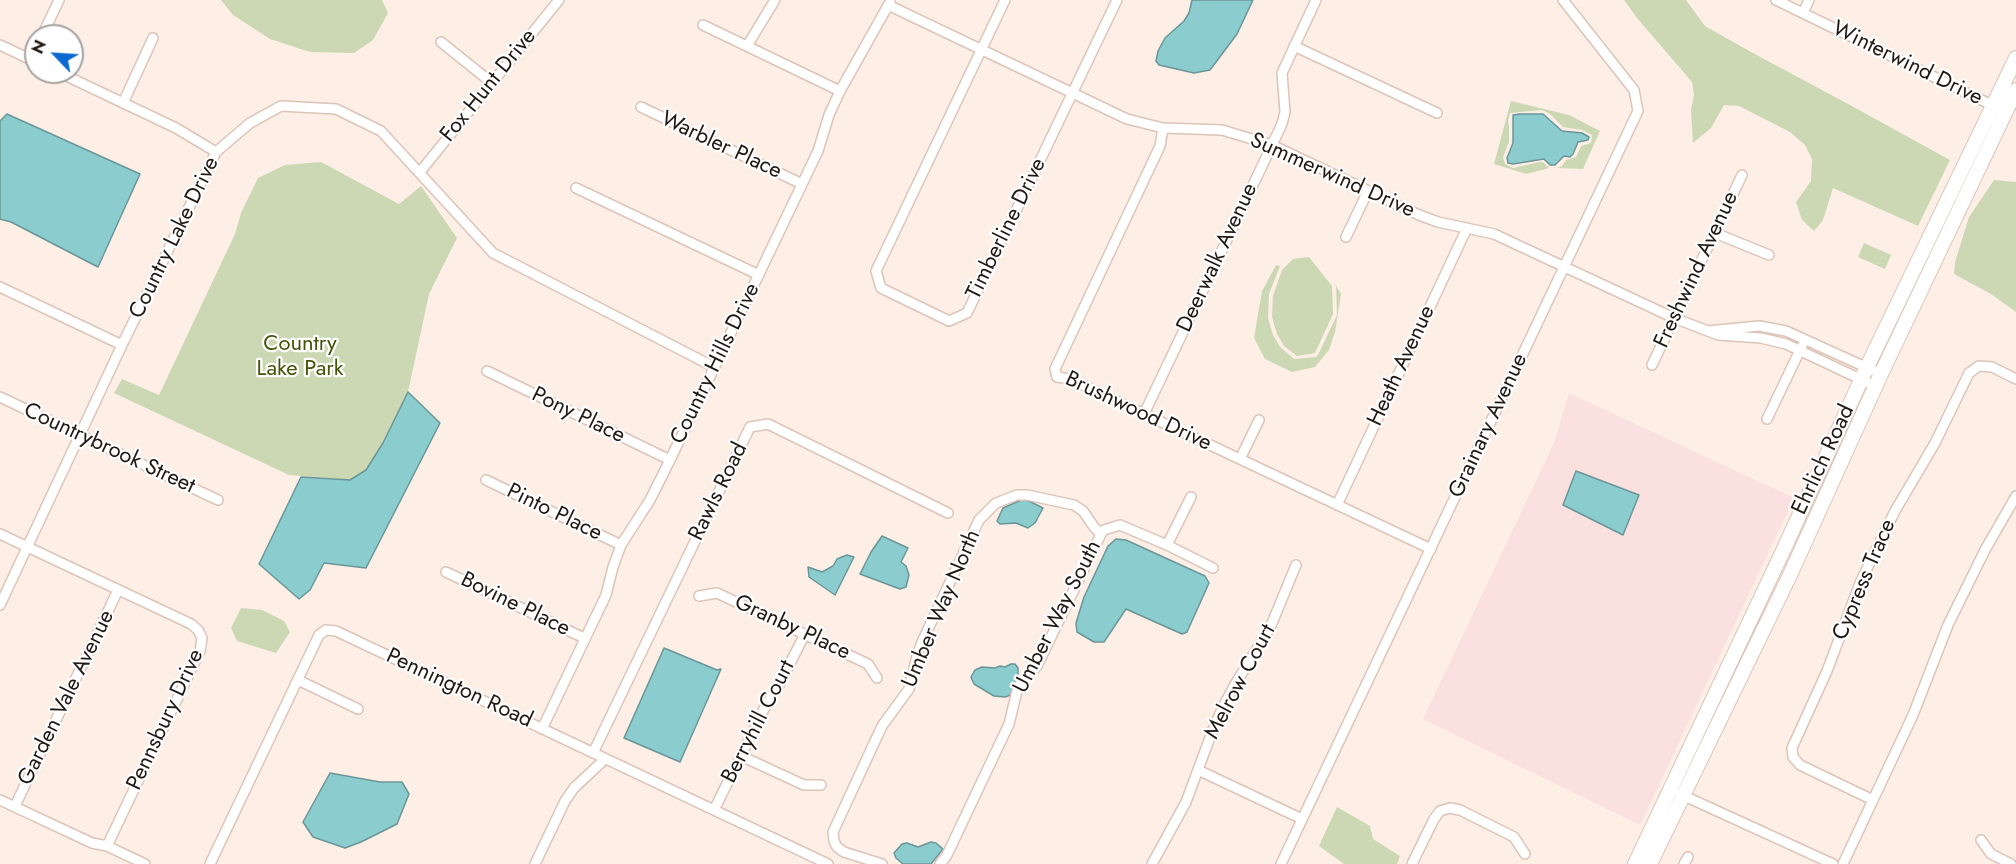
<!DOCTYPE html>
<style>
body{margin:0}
#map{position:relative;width:2016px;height:864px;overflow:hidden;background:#fdeee6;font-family:Jost,sans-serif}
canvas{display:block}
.north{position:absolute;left:24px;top:24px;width:60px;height:60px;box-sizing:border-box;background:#fff;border:2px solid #a6a3a1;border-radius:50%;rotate:295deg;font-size:16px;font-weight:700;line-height:24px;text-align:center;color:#201813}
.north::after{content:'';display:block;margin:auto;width:21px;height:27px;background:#0d69d2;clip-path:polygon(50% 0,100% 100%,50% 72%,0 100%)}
</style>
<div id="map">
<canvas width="2016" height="864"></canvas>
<div class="north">N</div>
</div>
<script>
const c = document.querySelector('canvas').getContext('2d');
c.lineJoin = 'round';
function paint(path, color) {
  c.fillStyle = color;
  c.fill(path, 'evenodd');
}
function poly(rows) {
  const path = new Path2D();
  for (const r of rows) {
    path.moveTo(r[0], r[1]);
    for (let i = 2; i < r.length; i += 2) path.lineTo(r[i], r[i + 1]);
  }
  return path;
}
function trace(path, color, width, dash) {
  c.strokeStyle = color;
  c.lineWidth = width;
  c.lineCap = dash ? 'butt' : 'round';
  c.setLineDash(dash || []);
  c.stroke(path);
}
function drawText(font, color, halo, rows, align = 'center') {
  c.font = font + ' Jost,sans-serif';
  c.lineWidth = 4.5;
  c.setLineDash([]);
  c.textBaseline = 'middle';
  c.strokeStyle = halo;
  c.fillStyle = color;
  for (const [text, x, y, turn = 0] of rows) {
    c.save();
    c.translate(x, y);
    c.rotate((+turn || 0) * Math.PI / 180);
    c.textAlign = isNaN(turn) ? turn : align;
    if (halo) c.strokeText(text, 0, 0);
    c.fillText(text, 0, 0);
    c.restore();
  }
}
paint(poly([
 [1569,393,1794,498,1640,825,1423,719,1554,443]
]), '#fbe0e0');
paint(poly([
 [221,0,382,0,388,13,373,40,354,53,310,52,270,39,233,15],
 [1624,0,1686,0,1705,26,1751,52,1850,105,1950,160,1918,226,1833,188,1823,220,1814,231,1802,220,1796,202,1811,181,1812,159,1805,145,1790,132,1739,106,1724,105,1711,128,1693,143,1691,110,1694,95,1692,82,1637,18],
 [1511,101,1569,115,1600,131,1583,169,1557,168,1562,166,1566,160,1576,157,1581,146,1591,143,1592,135,1582,130,1563,127,1550,114,1542,110,1510,113,1508,121,1509,126,1509,142,1503,157,1505,164,1513,168,1539,162,1543,162,1549,168,1526,174,1494,164],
 [321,162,399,204,421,186,457,238,429,294,408,392,383,443,366,470,350,480,289,475,114,393,122,379,159,395,235,234,241,213,258,178,285,165],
 [1994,180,2016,182,2016,312,1991,294,1954,274,1955,262,1969,217],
 [1864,243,1891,255,1885,269,1858,257],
 [1309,257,1332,286,1333,314,1315,353,1297,356,1284,346,1277,334,1272,317,1273,296,1282,270,1293,259],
 [1276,265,1280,266,1269,294,1268,318,1273,335,1280,347,1294,359,1316,357,1318,355,1337,315,1336,286,1334,282,1341,294,1335,332,1329,350,1315,367,1292,372,1265,359,1254,338,1262,291],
 [241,608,262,610,284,621,290,632,276,653,237,641,231,628],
 [1337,807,1370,826,1373,839,1400,856,1397,864,1344,864,1319,846]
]), '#ccd8b4');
const water = poly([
 [1192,0,1253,0,1237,34,1210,70,1194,73,1159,65,1156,61,1158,51,1165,38,1184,21,1189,13,1192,0],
 [7,114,140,174,98,267,11,222,0,219,0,121,7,114],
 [1520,114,1543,114,1562,131,1582,133,1589,137,1588,140,1578,142,1573,154,1570,157,1564,156,1555,165,1550,165,1544,159,1513,164,1508,163,1507,158,1513,143,1513,115,1520,114],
 [408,392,440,423,366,568,324,563,310,590,299,599,259,564,301,477,350,480,366,470,383,443,408,392],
 [1576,471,1639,495,1623,535,1563,505,1576,471],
 [1021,500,1027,500,1043,508,1035,523,1028,528,1016,523,1000,524,997,521,1003,508,1021,500],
 [882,536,908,548,901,562,906,566,909,575,906,587,900,589,860,574,871,552,882,536],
 [1116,539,1126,540,1205,576,1209,583,1187,632,1182,634,1126,609,1104,642,1094,642,1077,632,1076,623,1084,597,1108,546,1116,539],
 [847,555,854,557,835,595,809,577,808,567,822,572,833,566,837,559,847,555],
 [664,648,717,670,721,669,680,762,624,738,664,648],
 [1011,664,1015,664,1018,668,1018,674,1011,695,1005,697,994,696,974,684,971,677,975,670,982,667,995,668,1000,666,1005,667,1011,664],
 [330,773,380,782,402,782,409,794,397,824,361,842,345,848,313,837,303,822,330,773],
 [931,842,936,843,943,849,931,864,903,864,896,858,894,853,902,844,907,843,918,847,931,842]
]);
paint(water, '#8bcccf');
trace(water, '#6b9697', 1.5);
const minor = poly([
 [1005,0,876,271,881,288,949,321,967,313,1117,0],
 [1776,0,1998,108],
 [888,5,1127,119,1163,128,1222,130,1272,145,1419,215,1438,222,1494,234,1674,318,1708,331],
 [1803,13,1809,0],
 [703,25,840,91],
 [42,36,59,0],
 [441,42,492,83],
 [0,45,36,62],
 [747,46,775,0],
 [1294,46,1437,113],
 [58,72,176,128,216,152],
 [123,103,153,38],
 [641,107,802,184],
 [1163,128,1160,146,1055,369,1057,377,1070,379,1431,549],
 [420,172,559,0],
 [576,188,759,275],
 [1715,233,1769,255],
 [1346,237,1368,191],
 [0,287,122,345],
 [1652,365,1742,175],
 [487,371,670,460],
 [2016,379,1992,367,1979,366,1969,373,1935,443,1895,511,1860,583,1827,671,1792,748,1793,757,1800,765,1873,800,1913,715,1948,625,1985,550,2016,496],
 [1875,386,1786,344,1761,338,1718,335,1708,331,1759,326,1786,331,1881,374],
 [0,397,218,500],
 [1144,414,1282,124,1285,112,1282,73,1316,0],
 [1767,419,1802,346],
 [1240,459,1259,420],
 [486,480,621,545],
 [1191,497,1167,545,1213,568],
 [1337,505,1467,228],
 [0,534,191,624,198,630,202,638,200,651,107,846],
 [446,572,584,638],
 [699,596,717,593,868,664,877,678],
 [0,605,122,345,216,152,250,123,281,106,336,109,381,131,493,253,714,367],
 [298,680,358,709],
 [542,729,606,595,613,567,621,545,650,500,670,460,818,151,829,115,840,91,890,2],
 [593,753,750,427,768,424,948,513],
 [741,756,804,785,821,785],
 [1198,770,1302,819],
 [1680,794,1833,864],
 [0,800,92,843,107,846,145,864],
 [15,806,118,590],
 [714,810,765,707,779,685,805,634],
 [1981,840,1991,854,2011,864],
 [210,864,319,635,326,630,336,631,828,864],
 [535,864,565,801,574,788,605,759],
 [882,864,844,852,837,847,834,841,833,832,882,726,909,689,917,656,922,642,979,520,996,503,1017,495,1027,495,1074,505,1083,511,1094,527,1101,534],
 [940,864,946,857,1009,724,1018,687,1037,666,1101,534,1104,530,1120,525,1167,545],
 [1152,864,1186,802,1212,732,1222,709,1234,686,1270,628,1296,565],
 [1281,864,1638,111,1634,90,1563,0],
 [1412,864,1434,819,1440,811,1450,808,1460,810,1514,837,1525,854],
 [1684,864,1688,857],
 [1843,864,1873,800]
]);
const secondary = poly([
 [1635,864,1783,551,1867,367,2016,58],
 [1650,864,1790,575,1881,374,2016,90]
]);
trace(minor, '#ddc4b8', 12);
trace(secondary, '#ddc4b8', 16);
trace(minor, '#fff', 9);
trace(secondary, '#fff', 14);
drawText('22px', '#201813', '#fff', [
 ["Winterwind Drive",1907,64,26],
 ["Fox Hunt Drive",489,86,-51],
 ["Warbler Place",721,146,25],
 ["Summerwind Drive",1332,176,24],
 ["Timberline Drive",1007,229,-64],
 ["Country Lake Drive",175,238,-64],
 ["Deerwalk Avenue",1218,258,-65],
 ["Freshwind Avenue",1697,270,-65],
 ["Country Hills Drive",716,364,-64],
 ["Heath Avenue",1402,366,-65],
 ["Brushwood Drive",1138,412,25],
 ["Pony Place",578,416,26],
 ["Grainary Avenue",1489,426,-65],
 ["Countrybrook Street",109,449,25],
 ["Ehrlich Road",1824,460,-65],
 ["Rawls Road",719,492,-64],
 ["Pinto Place",554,513,26],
 ["Cypress Trace",1865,580,-67],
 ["Bovine Place",515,605,26],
 ["Umber Way North",942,609,-67],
 ["Umber Way South",1058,617,-63],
 ["Granby Place",792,628,25],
 ["Melrow Court",1241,682,-62],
 ["Pennington Road",459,689,25],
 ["Garden Vale Avenue",67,698,-64],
 ["Pennsbury Drive",166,720,-65],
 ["Berryhill Court",759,722,-63]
]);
drawText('22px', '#435307', '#fff', [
 ["Country",300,345],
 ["Lake Park",300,370]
]);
</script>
